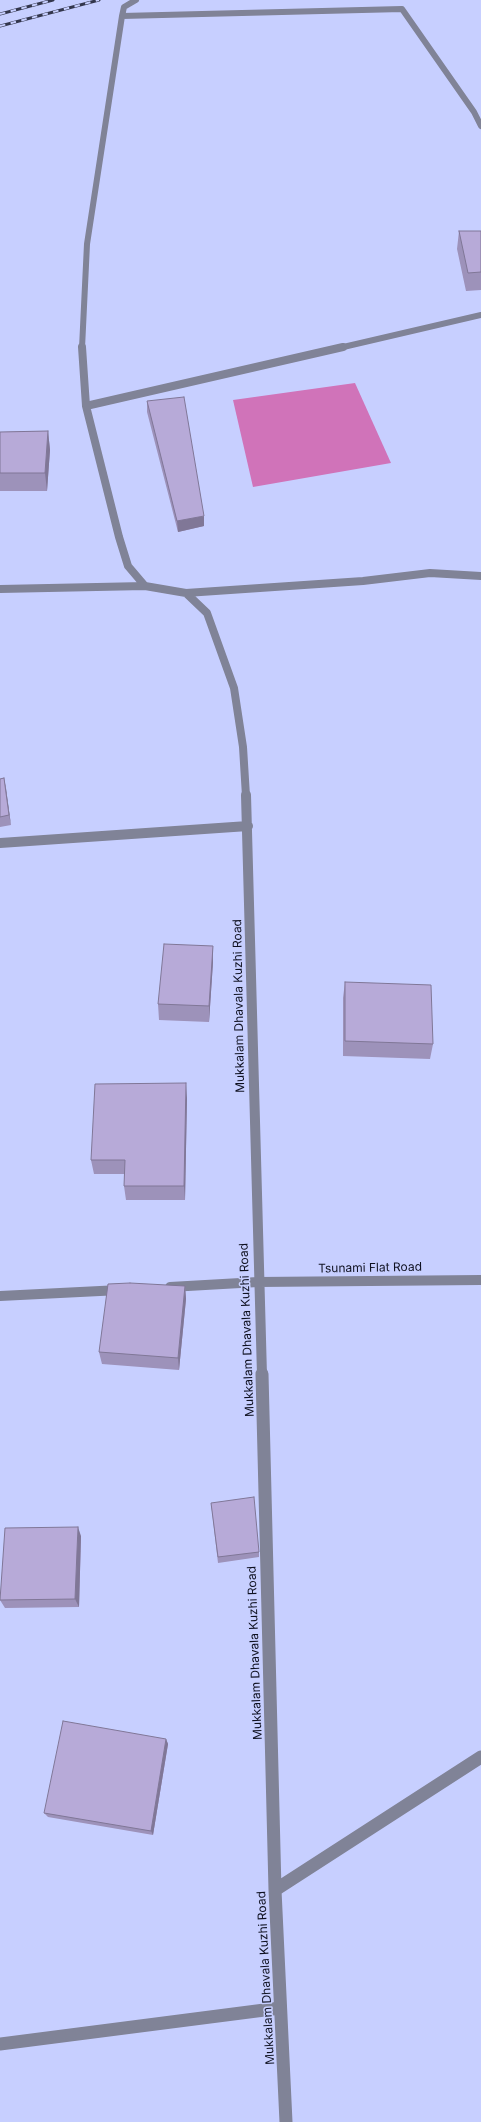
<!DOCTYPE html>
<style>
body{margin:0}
canvas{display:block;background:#c7cfff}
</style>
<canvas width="481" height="2122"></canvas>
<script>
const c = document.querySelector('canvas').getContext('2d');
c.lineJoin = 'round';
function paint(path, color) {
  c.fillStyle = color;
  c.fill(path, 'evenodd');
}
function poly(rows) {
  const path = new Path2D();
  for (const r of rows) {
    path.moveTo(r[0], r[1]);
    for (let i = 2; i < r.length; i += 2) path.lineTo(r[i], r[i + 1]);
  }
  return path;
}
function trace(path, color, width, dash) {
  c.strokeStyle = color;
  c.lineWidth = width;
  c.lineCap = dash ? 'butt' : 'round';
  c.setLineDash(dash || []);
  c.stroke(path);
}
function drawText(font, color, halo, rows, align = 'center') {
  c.font = font + ' Inter,sans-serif';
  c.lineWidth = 3;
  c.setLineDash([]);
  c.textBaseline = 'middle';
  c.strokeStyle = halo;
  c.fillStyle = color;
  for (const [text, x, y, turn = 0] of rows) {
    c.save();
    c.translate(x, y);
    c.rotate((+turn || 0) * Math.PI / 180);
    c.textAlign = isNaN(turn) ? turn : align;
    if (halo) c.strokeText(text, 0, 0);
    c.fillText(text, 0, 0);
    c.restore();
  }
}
paint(poly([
 [355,383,391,463,253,487,233,400]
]), '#d073b9');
trace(poly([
 [0,2044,280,2008]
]), '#808397', 13);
trace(poly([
 [122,16,402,9,474,112,481,126],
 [82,348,87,244,122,16,124,7,136,0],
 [339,348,481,315]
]), '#808397', 6);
trace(poly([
 [82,347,86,406,119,537,128,566,145,586],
 [86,406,343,347],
 [0,589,145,586,186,593,207,613,234,688,243,747,246,796],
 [186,593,363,581,430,573,481,576]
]), '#808397', 8);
trace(poly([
 [246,795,262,1375],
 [0,843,248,826],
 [170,1287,258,1282,481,1280],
 [0,1296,120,1290]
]), '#808397', 10);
trace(poly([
 [262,1374,275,1890,286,2122],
 [275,1890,481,1757]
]), '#808397', 13);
const rail = poly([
 [0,14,53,0],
 [0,26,99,0]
]);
trace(rail, '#33364c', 3);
trace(rail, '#c7cfff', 2, [5.5]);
paint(poly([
 [459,231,481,231,481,290,466,291,457,249],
 [147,401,204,526,178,532,147,412],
 [48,431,50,450,47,491,0,491,0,432],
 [4,778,11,825,0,827,0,779],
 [213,946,213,962,209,1022,159,1020,158,1004],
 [345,982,433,1044,430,1059,343,1056,343,998],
 [187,1098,185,1200,126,1200,124,1186,125,1174,94,1174,91,1160],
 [185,1286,186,1299,179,1370,102,1364,99,1352],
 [211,1503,259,1552,259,1557,218,1563],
 [81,1536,79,1607,5,1608,0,1600],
 [166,1739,168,1744,153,1835,48,1817,44,1813]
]), '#9d92ba');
paint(poly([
 [48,431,50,450,47,491,45,473],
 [204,516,204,526,178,532,177,521],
 [4,778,6,788,11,825,9,815],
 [213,946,213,962,209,1022,209,1006],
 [186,1083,187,1098,185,1200,184,1186],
 [185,1286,186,1299,179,1370,178,1358],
 [78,1527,81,1536,79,1607,75,1599],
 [166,1739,168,1744,153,1835,151,1831]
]), '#807797');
const building = poly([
 [459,231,481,231,481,272,468,273,459,231],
 [184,397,204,516,177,521,147,401,184,397],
 [48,431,45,473,0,473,0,432,48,431],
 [4,778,9,815,0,817,0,779,4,778],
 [164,944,213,946,209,1006,158,1004,164,944],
 [345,982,431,985,433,1044,345,1041,345,982],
 [186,1083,184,1186,124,1186,125,1160,91,1160,95,1084,186,1083],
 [130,1283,185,1286,178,1358,99,1352,108,1284,130,1283],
 [254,1497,259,1552,218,1557,211,1503,254,1497],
 [78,1527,75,1599,0,1600,5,1528,78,1527],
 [63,1721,166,1739,151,1831,44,1813,63,1721]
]);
paint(building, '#b7aad8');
trace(building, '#807797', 1);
drawText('12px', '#0f1121', '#c7cfff', [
 ["Mukkalam Dhavala Kuzhi Road",239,1006,-91],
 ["Tsunami Flat Road",370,1268,-1],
 ["Mukkalam Dhavala Kuzhi Road",247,1330,-92],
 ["Mukkalam Dhavala Kuzhi Road",255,1653,-92],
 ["Mukkalam Dhavala Kuzhi Road",266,1978,-93]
]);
</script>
